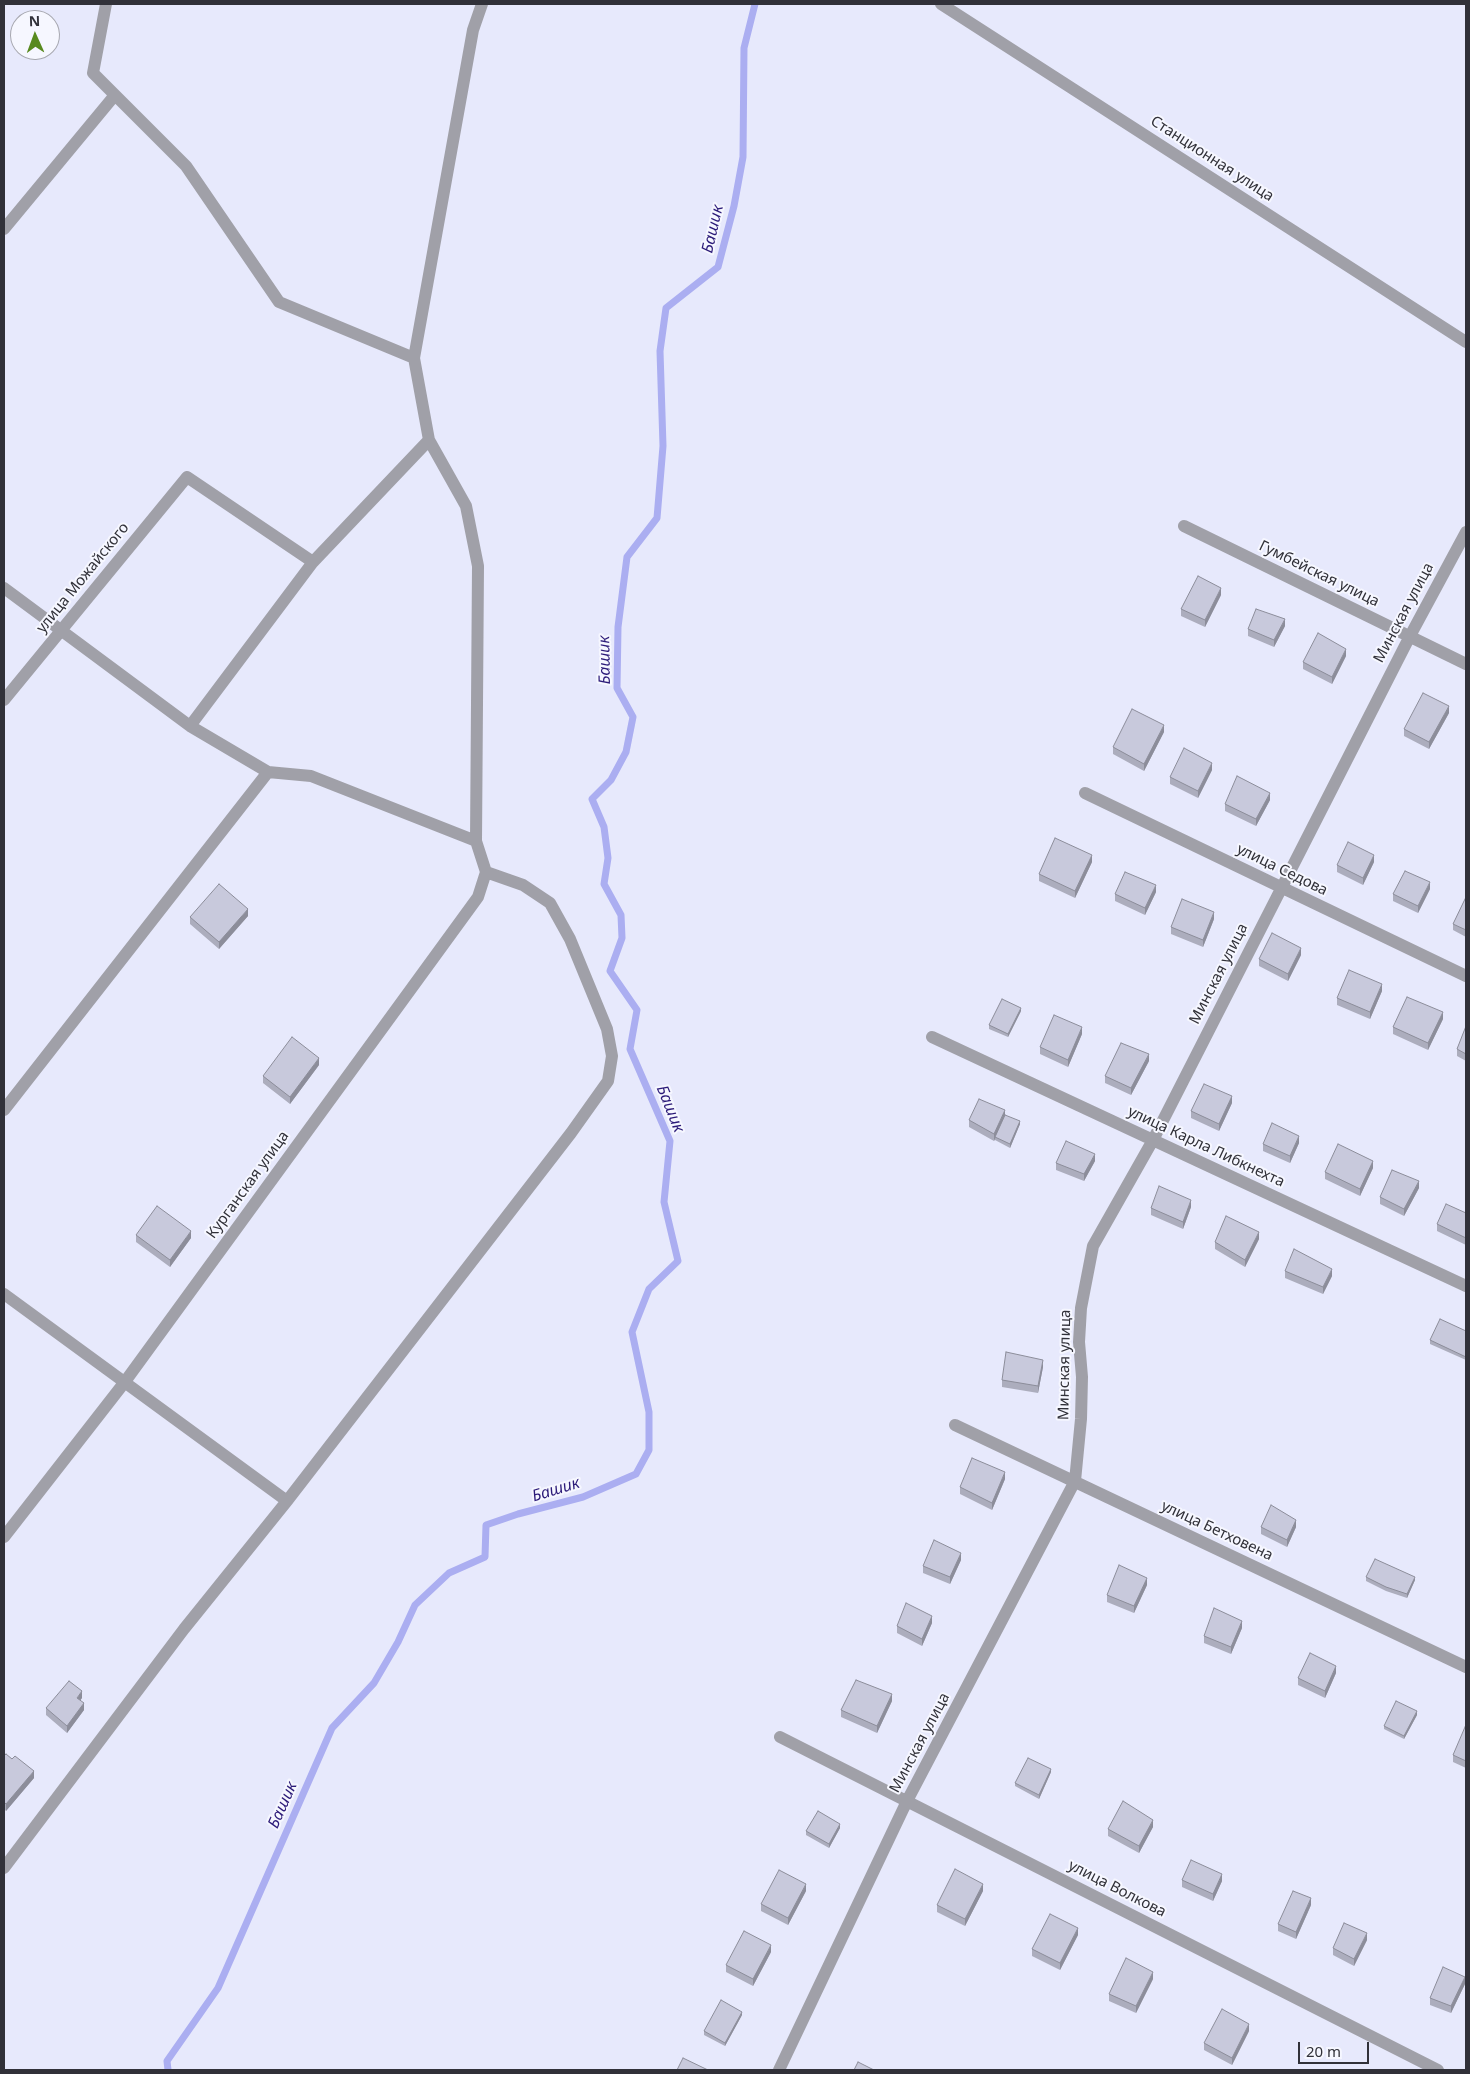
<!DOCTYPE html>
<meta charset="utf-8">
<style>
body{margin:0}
#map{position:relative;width:1470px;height:2074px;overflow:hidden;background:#e7e9fc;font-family:"Noto Sans",sans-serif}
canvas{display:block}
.frame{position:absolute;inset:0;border:5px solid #313139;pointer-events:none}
.north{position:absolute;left:10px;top:10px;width:50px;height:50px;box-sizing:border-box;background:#f6f7ff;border:1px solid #a7a8b0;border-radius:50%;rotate:358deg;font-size:14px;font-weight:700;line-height:20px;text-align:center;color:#313139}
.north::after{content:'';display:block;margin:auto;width:18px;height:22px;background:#588a1f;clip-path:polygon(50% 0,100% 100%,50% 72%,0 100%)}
.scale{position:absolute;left:1298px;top:2042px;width:71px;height:22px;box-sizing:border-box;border:2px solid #313139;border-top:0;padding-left:6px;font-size:15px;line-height:18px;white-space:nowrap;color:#313139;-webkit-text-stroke:4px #f6f7ff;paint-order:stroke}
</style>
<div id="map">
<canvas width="1470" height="2074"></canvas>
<div class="frame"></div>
<div class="north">N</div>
<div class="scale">20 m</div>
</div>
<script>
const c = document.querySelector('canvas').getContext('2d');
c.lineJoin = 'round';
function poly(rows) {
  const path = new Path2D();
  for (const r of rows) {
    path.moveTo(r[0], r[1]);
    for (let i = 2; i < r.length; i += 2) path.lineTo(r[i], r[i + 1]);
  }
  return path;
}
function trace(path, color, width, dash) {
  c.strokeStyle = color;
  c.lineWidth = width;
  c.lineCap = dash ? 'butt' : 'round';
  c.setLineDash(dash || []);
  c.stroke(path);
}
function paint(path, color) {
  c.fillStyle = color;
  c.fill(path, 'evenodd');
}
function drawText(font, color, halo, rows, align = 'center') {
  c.font = font + ' "Noto Sans",sans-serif';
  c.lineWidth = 4;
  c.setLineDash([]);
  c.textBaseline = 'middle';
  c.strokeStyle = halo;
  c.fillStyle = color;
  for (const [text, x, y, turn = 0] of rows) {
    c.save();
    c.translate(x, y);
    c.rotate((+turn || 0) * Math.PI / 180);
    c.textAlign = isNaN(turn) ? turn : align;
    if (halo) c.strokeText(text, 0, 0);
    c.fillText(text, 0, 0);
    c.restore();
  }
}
trace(poly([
 [168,2070,167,2061,218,1988,332,1728,374,1683,398,1642,415,1605,449,1573,485,1557,486,1525,518,1514,583,1497,636,1474,649,1450,649,1412,632,1332,649,1289,678,1261,664,1202,670,1141,630,1049,637,1010,610,971,622,938,621,915,604,884,608,858,604,827,592,799,611,780,626,752,633,717,617,688,618,627,627,557,657,518,663,446,660,351,666,308,718,267,734,206,743,157,744,48,755,4]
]), '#abaef1', 7);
trace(poly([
 [106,4,93,73,186,166,279,302,414,358],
 [941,4,1466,342],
 [4,229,115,95],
 [1184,526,1466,664],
 [4,588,190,726,268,772,311,776,476,841],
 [4,700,187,477,313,562,429,440],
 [190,726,313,562],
 [1085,793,1466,976],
 [932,1037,1466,1286],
 [4,1110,268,772],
 [4,1294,287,1501],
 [955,1425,1466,1667],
 [4,1537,124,1383,478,897,486,872,476,841,478,566,466,506,429,440,414,358,473,30,482,4],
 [780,1737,1438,2070],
 [4,1868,184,1629,287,1501,571,1133,608,1081,612,1056,607,1029,570,939,550,903,523,885,486,872],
 [779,2070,907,1801,1075,1481,1081,1419,1082,1377,1079,1342,1081,1308,1093,1246,1153,1140,1410,636,1466,532]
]), '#a0a0a8', 12);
paint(poly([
 [1221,595,1205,627,1181,616,1181,609],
 [1285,626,1274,647,1248,636,1248,629],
 [1346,656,1332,684,1303,669,1303,662],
 [1449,713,1429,749,1404,736,1404,729],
 [1164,732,1144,771,1113,754,1113,747],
 [1212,770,1198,798,1170,784,1170,777],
 [1270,800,1256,826,1225,811,1225,804],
 [1092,862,1075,898,1039,881,1039,874],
 [1374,862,1363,885,1337,872,1337,865],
 [1430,889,1418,913,1393,901,1393,894],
 [1156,892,1145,915,1115,901,1115,894],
 [1466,897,1466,937,1453,930,1453,924],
 [248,916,219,949,190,924,190,917],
 [1214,919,1203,947,1171,934,1171,927],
 [1301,955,1288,981,1259,966,1259,959],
 [1382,991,1370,1019,1337,1005,1337,998],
 [1021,1011,1008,1037,989,1029,989,1025],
 [1443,1019,1428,1050,1393,1034,1393,1027],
 [1466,1026,1466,1061,1457,1056,1457,1049],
 [1082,1034,1068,1067,1040,1054,1040,1047],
 [1149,1061,1131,1095,1105,1083,1105,1076],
 [319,1065,290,1104,263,1083,263,1076],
 [1232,1103,1219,1131,1191,1118,1191,1111],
 [969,1120,1020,1124,1010,1148,995,1140,995,1139,994,1141,969,1127],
 [1299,1143,1290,1163,1263,1151,1263,1144],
 [1095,1161,1084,1181,1056,1170,1056,1163],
 [1373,1168,1360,1196,1325,1179,1325,1172],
 [1419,1188,1404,1216,1380,1204,1380,1197],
 [1191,1207,1183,1229,1151,1215,1151,1208],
 [1466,1213,1466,1245,1437,1231,1437,1224],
 [136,1235,191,1238,170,1267,136,1242],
 [1259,1239,1245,1267,1215,1249,1215,1242],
 [1285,1271,1332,1276,1323,1294,1285,1278],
 [1466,1331,1466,1360,1430,1344,1430,1340],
 [1043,1367,1038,1393,1002,1387,1002,1380],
 [1005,1479,992,1510,960,1494,960,1487],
 [1261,1527,1296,1527,1287,1547,1261,1534],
 [961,1560,950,1584,923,1573,923,1566],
 [1366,1577,1415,1580,1407,1598,1386,1591,1366,1581],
 [1147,1585,1134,1613,1107,1602,1107,1595],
 [932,1623,922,1646,897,1633,897,1626],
 [1242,1628,1231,1654,1204,1643,1204,1636],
 [1336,1673,1325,1698,1298,1685,1298,1678],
 [82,1698,80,1700,84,1710,67,1733,46,1715,46,1708],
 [892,1701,877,1733,841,1717,841,1710],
 [1417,1715,1404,1739,1384,1729,1384,1726],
 [1466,1728,1466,1768,1453,1762,1453,1755],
 [4,1756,34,1778,6,1811,4,1809],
 [1051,1772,1039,1799,1015,1786,1015,1783],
 [1153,1827,1139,1853,1108,1836,1108,1829],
 [840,1828,829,1848,806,1835,806,1831],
 [1182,1880,1222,1881,1213,1901,1182,1887],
 [806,1891,788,1925,761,1911,761,1904],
 [983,1891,965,1926,937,1912,937,1905],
 [1311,1905,1296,1939,1278,1931,1278,1924],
 [1078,1935,1060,1970,1032,1956,1032,1949],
 [1367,1940,1354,1966,1333,1955,1333,1948],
 [771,1952,753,1986,726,1972,726,1965],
 [1153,1979,1136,2013,1109,2001,1109,1994],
 [1465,1984,1451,2013,1430,2005,1430,1998],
 [742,2015,725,2046,704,2035,704,2031],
 [1249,2031,1232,2065,1204,2050,1204,2043]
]), '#acadbd');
paint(poly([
 [1221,588,1221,595,1205,627,1205,620],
 [1285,619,1285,626,1274,647,1274,640],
 [1346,649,1346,656,1332,684,1332,677],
 [1449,706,1449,713,1429,749,1429,742],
 [1164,725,1164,732,1144,771,1144,764],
 [1212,763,1212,770,1198,798,1198,791],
 [1270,793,1270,800,1256,826,1256,819],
 [1092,855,1092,862,1075,898,1075,891],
 [1374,855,1374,862,1363,885,1363,878],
 [1430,882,1430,889,1418,913,1418,906],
 [1156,885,1156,892,1145,915,1145,908],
 [248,909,248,916,219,949,219,942],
 [1214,912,1214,919,1203,947,1203,940],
 [1301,948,1301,955,1288,981,1288,974],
 [1382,984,1382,991,1370,1019,1370,1012],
 [1021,1008,1021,1011,1008,1037,1008,1034],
 [1443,1012,1443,1019,1428,1050,1428,1043],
 [1082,1027,1082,1034,1068,1067,1068,1060],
 [1149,1054,1149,1061,1131,1095,1131,1088],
 [319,1058,319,1065,290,1104,290,1097],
 [1232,1096,1232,1103,1219,1131,1219,1124],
 [1005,1110,1005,1117,994,1141,994,1134],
 [1020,1121,1020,1124,1010,1148,1010,1144],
 [1299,1136,1299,1143,1290,1163,1290,1156],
 [1095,1154,1095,1161,1084,1181,1084,1174],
 [1373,1161,1373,1168,1360,1196,1360,1189],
 [1419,1181,1419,1188,1404,1216,1404,1209],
 [1191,1200,1191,1207,1183,1229,1183,1222],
 [191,1231,191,1238,170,1267,170,1260],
 [1259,1232,1259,1239,1245,1267,1245,1260],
 [1332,1269,1332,1276,1323,1294,1323,1287],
 [1043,1360,1043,1367,1038,1393,1038,1386],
 [1005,1472,1005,1479,992,1510,992,1503],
 [1296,1520,1296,1527,1287,1547,1287,1540],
 [961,1553,961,1560,950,1584,950,1577],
 [1415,1577,1415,1580,1407,1598,1407,1594],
 [1147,1578,1147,1585,1134,1613,1134,1606],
 [932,1616,932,1623,922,1646,922,1639],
 [1242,1621,1242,1628,1231,1654,1231,1647],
 [1336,1666,1336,1673,1325,1698,1325,1691],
 [82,1691,82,1698,77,1705,77,1698],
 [892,1694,892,1701,877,1733,877,1726],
 [84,1703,84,1710,67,1733,67,1726],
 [1417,1711,1417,1715,1404,1739,1404,1736],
 [1051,1769,1051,1772,1039,1799,1039,1795],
 [34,1771,34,1778,6,1811,6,1804],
 [1153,1820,1153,1827,1139,1853,1139,1846],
 [840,1824,840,1828,829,1848,829,1844],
 [1222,1874,1222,1881,1213,1901,1213,1894],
 [806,1884,806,1891,788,1925,788,1918],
 [983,1884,983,1891,965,1926,965,1919],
 [1311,1898,1311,1905,1296,1939,1296,1932],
 [1078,1928,1078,1935,1060,1970,1060,1963],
 [1367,1933,1367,1940,1354,1966,1354,1959],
 [771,1945,771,1952,753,1986,753,1979],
 [1153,1972,1153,1979,1136,2013,1136,2006],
 [1465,1977,1465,1984,1451,2013,1451,2006],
 [742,2012,742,2015,725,2046,725,2043],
 [1249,2024,1249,2031,1232,2065,1232,2058]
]), '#8c8d9a');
const building = poly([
 [1198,576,1221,588,1205,620,1181,609,1198,576],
 [1256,609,1285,619,1274,640,1248,629,1256,609],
 [1318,633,1346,649,1332,677,1303,662,1318,633],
 [1423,693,1449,706,1429,742,1404,729,1423,693],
 [1132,709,1164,725,1144,764,1113,747,1132,709],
 [1184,748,1212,763,1198,791,1170,777,1184,748],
 [1237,776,1270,793,1256,819,1225,804,1237,776],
 [1055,838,1092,855,1075,891,1039,874,1055,838],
 [1348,842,1374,855,1363,878,1337,865,1348,842],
 [1405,871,1430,882,1418,906,1393,894,1405,871],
 [1125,872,1156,885,1145,908,1115,894,1125,872],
 [219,884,248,909,219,942,190,917,219,884],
 [1466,897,1466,930,1453,924,1466,897],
 [1182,899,1214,912,1203,940,1171,927,1182,899],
 [1272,933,1301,948,1288,974,1259,959,1272,933],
 [1349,970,1382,984,1370,1012,1337,998,1349,970],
 [1407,997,1443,1012,1428,1043,1393,1027,1407,997],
 [1002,999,1021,1008,1008,1034,989,1025,1002,999],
 [1054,1015,1082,1027,1068,1060,1040,1047,1054,1015],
 [1466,1026,1466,1054,1457,1049,1466,1026],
 [292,1037,319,1058,290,1097,263,1076,292,1037],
 [1121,1043,1149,1054,1131,1088,1105,1076,1121,1043],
 [1204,1084,1232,1096,1219,1124,1191,1111,1204,1084],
 [979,1099,1005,1110,994,1134,969,1120,979,1099],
 [1005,1115,1020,1121,1010,1144,995,1137,1005,1115],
 [1272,1123,1299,1136,1290,1156,1263,1144,1272,1123],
 [1066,1141,1095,1154,1084,1174,1056,1163,1066,1141],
 [1338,1144,1373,1161,1360,1189,1325,1172,1338,1144],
 [1392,1170,1419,1181,1404,1209,1380,1197,1392,1170],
 [1159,1186,1191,1200,1183,1222,1151,1208,1159,1186],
 [1446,1204,1466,1213,1466,1238,1437,1224,1446,1204],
 [157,1206,191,1231,170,1260,136,1235,157,1206],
 [1226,1216,1259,1232,1245,1260,1215,1242,1226,1216],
 [1294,1249,1332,1269,1323,1287,1285,1271,1294,1249],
 [1440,1319,1466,1331,1466,1357,1430,1340,1440,1319],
 [1006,1352,1043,1360,1038,1386,1002,1380,1006,1352],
 [972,1458,1005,1472,992,1503,960,1487,972,1458],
 [1271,1505,1296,1520,1287,1540,1261,1527,1271,1505],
 [934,1540,961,1553,950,1577,923,1566,934,1540],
 [1375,1559,1415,1577,1407,1594,1386,1587,1366,1577,1375,1559],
 [1119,1565,1147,1578,1134,1606,1107,1595,1119,1565],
 [906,1603,932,1616,922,1639,897,1626,906,1603],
 [1214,1608,1242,1621,1231,1647,1204,1636,1214,1608],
 [1310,1653,1336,1666,1325,1691,1298,1678,1310,1653],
 [856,1680,892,1694,877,1726,841,1710,856,1680],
 [69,1681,82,1691,77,1698,84,1703,67,1726,46,1708,69,1681],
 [1396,1701,1417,1711,1404,1736,1384,1726,1396,1701],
 [1465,1727,1466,1728,1466,1761,1453,1755,1465,1727],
 [6,1754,12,1759,15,1756,34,1771,6,1804,4,1802,4,1756,6,1754],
 [1028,1758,1051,1769,1039,1795,1015,1783,1028,1758],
 [1123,1801,1153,1820,1139,1846,1108,1829,1123,1801],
 [818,1811,840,1824,829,1844,806,1831,818,1811],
 [1191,1860,1222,1874,1213,1894,1182,1880,1191,1860],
 [955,1869,983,1884,965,1919,937,1905,955,1869],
 [779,1870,806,1884,788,1918,761,1904,779,1870],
 [1293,1891,1311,1898,1296,1932,1278,1924,1293,1891],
 [1050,1914,1078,1928,1060,1963,1032,1949,1050,1914],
 [1344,1923,1367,1933,1354,1959,1333,1948,1344,1923],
 [744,1931,771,1945,753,1979,726,1965,744,1931],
 [1126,1958,1153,1972,1136,2006,1109,1994,1126,1958],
 [1443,1967,1465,1977,1451,2006,1430,1998,1443,1967],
 [721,2000,742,2012,725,2043,704,2031,721,2000],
 [1222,2009,1249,2024,1232,2058,1204,2043,1222,2009],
 [683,2058,708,2070,677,2070,683,2058],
 [858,2062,874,2070,854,2070,858,2062]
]);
paint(building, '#c8c9dc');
trace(building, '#8c8d9a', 1);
drawText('15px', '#313139', '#f6f7ff', [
 ["Станционная улица",1212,159,33],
 ["Гумбейская улица",1319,574,26],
 ["улица Можайского",83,578,-51],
 ["Минская улица",1404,613,-62],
 ["улица Седова",1282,870,26],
 ["Минская улица",1219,974,-63],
 ["улица Карла Либкнехта",1206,1147,25],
 ["Курганская улица",248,1185,-54],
 ["Минская улица",1065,1365,-89],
 ["улица Бетховена",1217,1531,25],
 ["Минская улица",920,1743,-62],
 ["улица Волкова",1117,1889,27]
]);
drawText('italic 16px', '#2c1b79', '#f6f7ff', [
 ["Башик",713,229,-77],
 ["Башик",605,660,-91],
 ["Башик",670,1109,68],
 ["Башик",556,1490,-17],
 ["Башик",283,1805,-66]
]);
</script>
